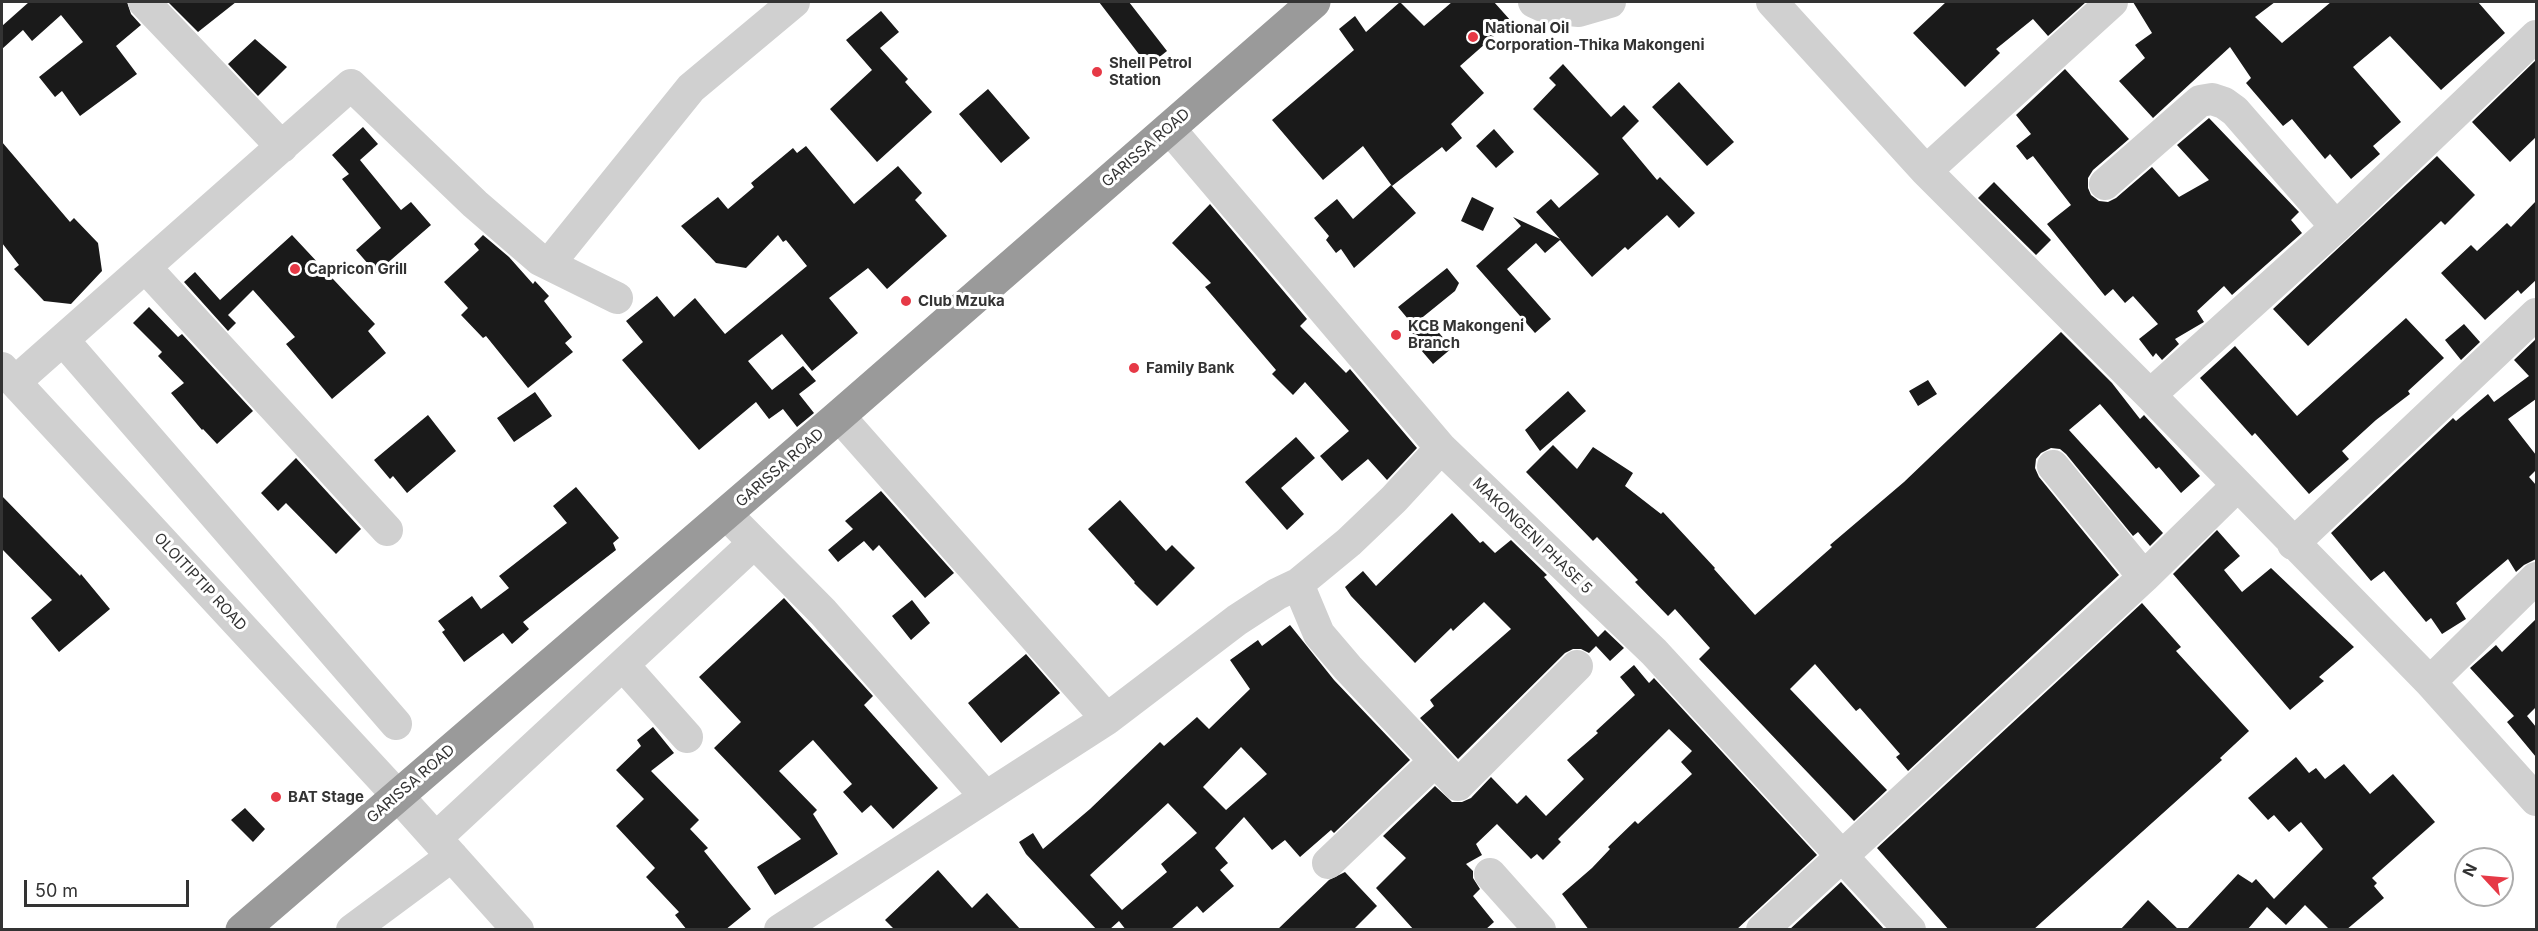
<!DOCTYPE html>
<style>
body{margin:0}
#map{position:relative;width:2538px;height:931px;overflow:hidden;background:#fff;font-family:Inter,sans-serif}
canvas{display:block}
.frame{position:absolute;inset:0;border:3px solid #333;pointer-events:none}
.north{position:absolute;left:2454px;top:847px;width:60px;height:60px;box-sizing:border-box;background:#fff;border:2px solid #adadad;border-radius:50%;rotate:296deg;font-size:16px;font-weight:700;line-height:24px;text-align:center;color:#333}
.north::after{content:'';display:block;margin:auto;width:21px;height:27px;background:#e63946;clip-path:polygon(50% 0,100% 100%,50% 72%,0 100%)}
.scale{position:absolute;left:24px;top:880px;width:165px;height:27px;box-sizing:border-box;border:3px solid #333;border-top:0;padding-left:8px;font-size:18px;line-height:21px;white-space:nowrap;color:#333;-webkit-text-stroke:4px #fff;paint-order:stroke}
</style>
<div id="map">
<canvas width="2538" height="931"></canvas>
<div class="frame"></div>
<div class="north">N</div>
<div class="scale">50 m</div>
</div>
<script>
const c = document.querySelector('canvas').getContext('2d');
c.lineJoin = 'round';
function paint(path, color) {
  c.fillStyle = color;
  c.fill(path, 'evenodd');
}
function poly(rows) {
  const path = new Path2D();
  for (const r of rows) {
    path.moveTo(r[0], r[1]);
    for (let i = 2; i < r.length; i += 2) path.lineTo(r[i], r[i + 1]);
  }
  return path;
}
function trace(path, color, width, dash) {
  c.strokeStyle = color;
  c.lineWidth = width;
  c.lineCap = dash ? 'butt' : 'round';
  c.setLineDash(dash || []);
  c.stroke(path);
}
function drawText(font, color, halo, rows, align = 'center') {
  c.font = font + ' Inter,sans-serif';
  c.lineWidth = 6;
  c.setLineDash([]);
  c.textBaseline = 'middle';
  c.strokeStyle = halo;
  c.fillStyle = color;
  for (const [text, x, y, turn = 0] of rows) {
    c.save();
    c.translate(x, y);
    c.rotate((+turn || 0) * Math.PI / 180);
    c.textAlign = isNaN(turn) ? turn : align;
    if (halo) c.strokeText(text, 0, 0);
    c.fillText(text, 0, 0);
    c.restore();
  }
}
paint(poly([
 [29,2,127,2,131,14,141,25,116,46,137,74,80,116,62,91,55,97,39,77,83,42,61,15,32,41,23,30,2,49,2,26],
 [168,2,236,2,198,32],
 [1099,2,1129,2,1167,51,1148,66],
 [1400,2,1424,26,1452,2,1494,2,1511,21,1460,66,1484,93,1451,124,1462,138,1446,152,1442,147,1392,186,1363,146,1323,180,1272,120,1354,50,1339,29,1355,16,1366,32],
 [1946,2,2086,2,2048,36,2033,19,1996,49,2000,53,1965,87,1913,33],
 [2133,2,2275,2,2255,17,2282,43,2331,2,2478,2,2505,33,2441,90,2390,36,2353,67,2401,122,2373,146,2380,154,2351,179,2330,154,2325,159,2292,119,2283,126,2246,83,2251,78,2230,47,2153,118,2119,81,2145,58,2135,45,2152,33],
 [881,11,899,32,880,48,908,79,905,82,932,112,877,162,830,109,872,70,846,40],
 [255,39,287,67,258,96,228,64],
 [2536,60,2536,137,2510,162,2472,122],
 [1563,64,1611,117,1624,105,1639,121,1622,138,1657,180,1660,177,1695,213,1679,228,1667,215,1628,250,1625,247,1592,277,1560,240,1545,253,1536,243,1507,269,1551,319,1535,333,1476,266,1521,226,1513,217,1560,239,1536,212,1551,199,1559,208,1599,174,1533,109,1556,85,1549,78],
 [2065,69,2129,139,2093,170,2088,178,2088,188,2091,195,2099,201,2108,202,2116,198,2152,167,2179,197,2209,180,2177,145,2209,118,2299,212,2291,220,2302,233,2232,295,2224,286,2197,311,2204,322,2175,339,2179,344,2162,360,2156,353,2153,357,2139,339,2158,324,2133,296,2125,303,2113,289,2105,296,2047,224,2071,205,2033,156,2027,160,2016,146,2031,134,2016,115],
 [1679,82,1734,142,1707,166,1652,107],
 [988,89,1030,138,1001,163,959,114],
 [363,127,378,144,360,160,401,210,411,202,431,225,376,273,356,250,381,228,342,179,349,174,332,155],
 [1494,129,1514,152,1496,168,1476,146],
 [2,142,70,222,74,218,98,243,102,271,71,304,44,301,14,269,19,265,2,243],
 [806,146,854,204,898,166,922,193,915,200,947,236,887,289,868,268,829,298,858,333,812,371,782,334,748,361,772,390,803,366,816,381,799,394,814,413,797,427,783,409,769,419,756,402,699,450,622,360,643,342,626,321,657,296,674,317,695,298,725,334,807,266,786,240,783,242,778,235,746,268,716,263,681,226,718,197,728,209,754,187,751,183,793,148,797,153],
 [2437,156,2475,195,2445,225,2441,221,2308,346,2273,309],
 [1994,182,2051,240,2036,255,1978,198],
 [1391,185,1416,213,1354,268,1341,249,1336,253,1326,240,1329,236,1314,218,1337,199,1353,219],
 [1472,197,1494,208,1483,231,1461,221],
 [2536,201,2536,280,2521,294,2518,290,2485,320,2441,273,2471,245,2477,251,2507,223,2511,227],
 [1210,204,1307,319,1300,326,1346,373,1350,369,1417,448,1387,480,1368,459,1342,481,1320,456,1349,431,1305,382,1293,395,1272,374,1276,370,1205,287,1211,283,1172,243],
 [292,235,375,324,368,331,386,353,332,399,286,344,295,337,253,290,228,315,236,323,228,331,184,282,195,272,220,300],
 [483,235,509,257,533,284,535,281,549,296,544,301,572,337,565,343,573,352,528,388,486,336,483,338,461,315,468,308,444,282,479,250,474,244],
 [1447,268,1459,283,1455,291,1413,325,1398,307],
 [149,307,178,337,182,334,253,411,217,444,203,429,202,430,171,393,184,383,158,356,162,352,133,323],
 [2406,318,2444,358,2408,391,2410,394,2376,420,2342,451,2349,459,2309,494,2255,433,2252,436,2200,378,2235,346,2297,416],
 [1428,320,1452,348,1433,364,1409,336],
 [2464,324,2480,342,2461,360,2445,340],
 [2061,332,2112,383,2140,419,2144,415,2200,476,2181,493,2159,467,2156,469,2100,404,2069,430,2163,533,2150,546,2138,532,2133,536,2066,454,2060,449,2051,448,2041,453,2036,459,2035,468,2039,477,2119,575,1908,771,1896,757,1900,754,1860,708,1856,711,1815,664,1790,689,1887,790,1854,821,1699,659,1710,648,1675,609,1668,616,1635,582,1638,580,1597,537,1593,541,1526,472,1553,445,1577,469,1593,447,1633,473,1625,486,1661,514,1663,512,1715,568,1714,569,1755,615,1832,547,1830,545,1904,482],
 [2536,339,2536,399,2508,419,2536,455,2536,470,2529,477,2536,485,2536,559,2524,565,2516,572,2508,559,2456,603,2466,619,2442,634,2431,618,2426,622,2384,571,2371,581,2331,533,2453,418,2456,421,2488,394,2494,402,2529,376,2514,360],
 [1928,380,1937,394,1918,406,1909,391],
 [1568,391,1586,411,1540,451,1525,430],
 [535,392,552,416,514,442,497,418],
 [428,415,456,451,407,493,393,476,390,479,374,460],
 [1296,437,1315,458,1281,488,1304,514,1287,530,1245,482],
 [296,458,361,529,336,554,286,503,278,511,261,493],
 [576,487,619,538,613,543,616,550,523,622,529,629,512,644,503,633,464,662,442,632,445,630,438,621,472,596,481,609,509,588,499,576,567,523,553,506],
 [881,491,954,573,925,598,879,545,873,551,864,541,838,562,828,550,853,529,845,521],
 [2,496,80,576,81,574,110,609,59,652,31,618,52,600,2,549],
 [1120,500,1166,551,1172,545,1195,568,1157,606,1134,583,1135,582,1088,529],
 [1452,513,1480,543,1483,541,1495,553,1511,540,1547,575,1544,577,1598,637,1605,630,1624,648,1610,661,1596,646,1589,653,1581,649,1573,649,1565,653,1458,759,1420,718,1434,706,1430,700,1511,629,1484,602,1453,631,1451,628,1415,663,1351,596,1345,587,1363,571,1376,586],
 [2217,530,2240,556,2224,570,2242,592,2271,568,2354,647,2319,677,2324,681,2290,710,2173,574],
 [784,598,873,696,864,705,938,788,893,829,871,805,862,813,843,792,852,784,813,740,779,771,817,810,813,814,838,854,775,895,757,867,801,839,714,748,741,722,699,677],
 [912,600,930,623,911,640,892,616],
 [2142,603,2181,647,2176,651,2249,731,2220,758,2222,760,2033,930,1949,930,1877,848],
 [2536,619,2536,707,2527,716,2536,727,2536,757,2507,722,2514,716,2470,668,2496,645,2502,652],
 [1290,625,1334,680,1410,760,1334,833,1331,830,1300,857,1285,840,1272,850,1244,817,1215,848,1228,863,1220,870,1234,886,1203,913,1197,906,1170,930,1126,930,1119,921,1109,930,1097,930,1026,854,1019,842,1033,833,1043,849,1090,809,1160,742,1164,746,1197,717,1209,729,1250,689,1230,660,1258,640,1262,646],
 [1241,747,1267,774,1226,810,1203,787],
 [1168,803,1197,833,1161,864,1167,872,1122,910,1090,875],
 [1026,654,1060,693,1001,743,968,703],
 [1634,665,1649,683,1654,678,1817,855,1736,930,1589,930,1562,894,1592,868,1610,849,1608,847,1635,821,1638,824,1692,774,1681,762,1692,751,1669,729,1558,839,1561,842,1543,860,1537,854,1531,859,1497,824,1476,844,1482,855,1466,864,1473,871,1473,878,1480,889,1473,896,1494,922,1485,930,1414,930,1376,888,1406,858,1383,836,1435,786,1452,802,1462,802,1471,798,1491,777,1517,804,1526,795,1546,816,1584,779,1567,760,1598,733,1596,731,1635,695,1620,677],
 [653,727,674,753,651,771,699,820,690,829,708,848,704,851,751,909,725,930,687,930,675,915,679,912,646,877,655,868,616,826,644,799,616,770,641,746,637,740],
 [2296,757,2309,773,2316,768,2325,779,2344,764,2370,794,2393,774,2435,822,2372,878,2377,883,2374,886,2384,898,2346,930,2330,930,2305,905,2286,925,2267,907,2247,930,2186,930,2238,874,2252,883,2256,879,2274,899,2323,849,2301,822,2289,832,2274,815,2268,820,2248,798],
 [245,808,265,829,253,842,231,820],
 [938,870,972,908,987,893,1021,930,895,930,885,920],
 [1345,872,1377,906,1353,930,1277,930,1329,880],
 [1841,882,1885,930,1789,930],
 [2148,900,2179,930,2120,930]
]), '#1a1a1a');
trace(poly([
 [144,2,282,147],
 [1534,2,1547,8,1579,11,1610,2],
 [1772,2,1926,171,2150,395,2430,682,2536,800],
 [1169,128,1441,448,1654,652,1910,930],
 [1926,171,2112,2],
 [2105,184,2200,101,2212,99,2224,103,2235,111,2336,227],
 [549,264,691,88,794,2],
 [145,267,387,530],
 [63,340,396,724],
 [2,368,398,796,518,930],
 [15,382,351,85,475,204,540,260,617,298],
 [2150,395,2336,227,2536,36],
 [839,416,1107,719],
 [2053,466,2144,577],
 [726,514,823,612,985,796],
 [2293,544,2536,314],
 [1298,584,1319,634,1348,668,1458,785,1577,666],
 [623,665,687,737],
 [2430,682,2536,578],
 [436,838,754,543],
 [1328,863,1435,761],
 [1490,874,1540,930],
 [352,930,452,856],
 [780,930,1107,719,1237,620,1277,594,1298,584,1349,542,1394,499,1441,448],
 [1762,930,2144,577,2237,486]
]), '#d0d0d0', 32);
trace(poly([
 [242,930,839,416,1314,2]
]), '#9a9a9a', 33);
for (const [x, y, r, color] of [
 [1473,37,6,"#e63946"],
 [1097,72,6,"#e63946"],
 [295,269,6,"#e63946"],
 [906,301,6,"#e63946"],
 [1396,335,6,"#e63946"],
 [1134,368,6,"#e63946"],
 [276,797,6,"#e63946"]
]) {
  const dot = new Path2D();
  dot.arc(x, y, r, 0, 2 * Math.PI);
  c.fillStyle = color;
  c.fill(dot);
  trace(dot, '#fff', 2);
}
drawText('bold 15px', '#333', '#fff', [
 ["National Oil",1485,28],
 ["Corporation-Thika Makongeni",1485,45],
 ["Shell Petrol",1109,63],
 ["Station",1109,80],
 ["Capricon Grill",307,269],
 ["Club Mzuka",918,301],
 ["KCB Makongeni",1408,326],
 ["Branch",1408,343],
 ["Family Bank",1146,368],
 ["BAT Stage",288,797]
], 'left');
drawText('15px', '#333', '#fff', [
 ["GARISSA ROAD",1146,148,-41],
 ["GARISSA ROAD",780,468,-41],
 ["MAKONGENI PHASE 5",1532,536,44],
 ["OLOITIPTIP ROAD",200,582,47],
 ["GARISSA ROAD",411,784,-41]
]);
</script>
